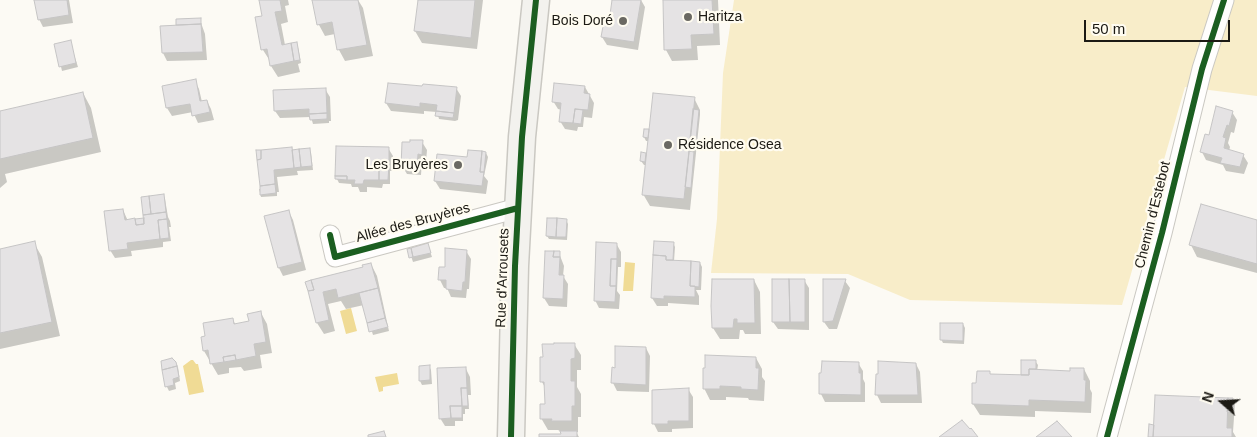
<!DOCTYPE html>
<meta charset="utf-8">
<style>
body{margin:0}
#map{position:relative;width:1257px;height:437px;overflow:hidden;background:#fcfaf4;font-family:Helvetica,sans-serif}
canvas{display:block}
.north{position:absolute;left:1197px;top:377px;width:50px;height:50px;-webkit-text-stroke:4px #fffcf1;paint-order:stroke;rotate:289deg;font-size:14px;font-weight:700;line-height:20px;text-align:center;color:#1c1a14}
.north::after{content:'';display:block;margin:auto;width:18px;height:22px;background:#1c1a14;clip-path:polygon(50% 0,100% 100%,50% 72%,0 100%)}
.scale{position:absolute;left:1084px;top:20px;width:146px;height:22px;box-sizing:border-box;border:2px solid #1c1a14;border-top:0;padding-left:6px;font-size:15px;line-height:18px;white-space:nowrap;color:#1c1a14;-webkit-text-stroke:4px #fffcf1;paint-order:stroke}
</style>
<div id="map">
<canvas width="1257" height="437"></canvas>
<div class="north">N</div>
<div class="scale">50 m</div>
</div>
<script>
const c = document.querySelector('canvas').getContext('2d');
c.lineJoin = 'round';
function paint(path, color) {
  c.fillStyle = color;
  c.fill(path, 'evenodd');
}
function poly(rows) {
  const path = new Path2D();
  for (const r of rows) {
    path.moveTo(r[0], r[1]);
    for (let i = 2; i < r.length; i += 2) path.lineTo(r[i], r[i + 1]);
  }
  return path;
}
function trace(path, color, width, dash) {
  c.strokeStyle = color;
  c.lineWidth = width;
  c.lineCap = dash ? 'butt' : 'round';
  c.setLineDash(dash || []);
  c.stroke(path);
}
function drawText(font, color, halo, rows, align = 'center') {
  c.font = font + ' Helvetica,sans-serif';
  c.lineWidth = 4.5;
  c.setLineDash([]);
  c.textBaseline = 'middle';
  c.strokeStyle = halo;
  c.fillStyle = color;
  for (const [text, x, y, turn = 0] of rows) {
    c.save();
    c.translate(x, y);
    c.rotate((+turn || 0) * Math.PI / 180);
    c.textAlign = isNaN(turn) ? turn : align;
    if (halo) c.strokeText(text, 0, 0);
    c.fillText(text, 0, 0);
    c.restore();
  }
}
paint(poly([
 [734,0,1257,0,1257,96,1185,87,1122,305,910,300,848,274,711,273,717,219,723,73]
]), '#f8edc9');
paint(poly([
 [625,262,635,263,633,291,623,291],
 [351,308,357,331,346,334,340,311],
 [191,360,193,360,196,364,198,364,204,392,189,395,183,366],
 [397,373,399,384,383,387,383,391,379,392,375,377]
]), '#f0db95');
paint(poly([
 [36,0,69,0,73,23,43,27,39,19],
 [260,0,288,0,289,5,285,6,288,22,281,24,285,45,296,43,298,47,301,63,298,64,300,72,278,77,271,66,270,61,263,50,256,18,263,17],
 [313,0,358,0,363,8,373,56,345,61,339,50,335,34,325,36,319,25],
 [419,0,483,0,477,49,422,43,415,31],
 [613,0,641,0,645,7,638,50,607,45,602,37,610,23],
 [664,0,718,0,720,45,697,46,698,60,672,61,666,50],
 [200,20,205,34,207,60,167,61,163,53,162,27,179,26,178,24],
 [70,42,78,67,62,71,56,45],
 [195,81,199,89,202,102,207,101,211,109,214,120,198,123,193,112,172,116,167,108,164,87],
 [585,87,594,103,592,118,584,117,583,127,578,127,577,131,565,129,560,121,562,110,558,109,553,101],
 [456,88,461,96,458,120,455,121,439,119,437,112,424,111,424,114,391,111,386,103],
 [325,89,330,97,331,121,329,121,329,123,313,124,311,117,280,118,275,111],
 [83,93,91,108,101,152,5,174,7,182,0,188,0,113],
 [694,98,700,110,700,115,690,210,650,206,643,194,646,165,644,165,641,161,642,154,647,154,649,141,646,141,644,137,645,130,650,130],
 [1232,112,1237,120,1234,133,1231,132,1228,143,1230,147,1229,151,1243,155,1248,163,1244,174,1226,171,1223,165,1206,160,1202,152,1210,136],
 [422,142,427,150,426,162,422,162,421,175,407,174,402,166],
 [292,148,293,151,309,150,311,153,313,170,297,171,298,175,277,177,279,192,277,192,277,196,261,197,259,189,261,189,258,151],
 [388,148,393,156,393,171,390,171,390,184,383,184,382,188,367,187,367,192,360,192,358,187,352,187,351,184,339,183,337,179],
 [486,153,488,157,484,176,488,181,486,194,440,189,435,181,468,159],
 [163,195,165,199,168,217,170,221,171,227,169,227,171,241,163,242,163,247,131,251,132,256,115,258,110,250,123,210,128,221,143,219],
 [289,212,293,220,306,270,283,276,279,268],
 [566,220,568,224,567,240,549,239,547,236],
 [1257,221,1257,273,1197,257,1191,245],
 [655,242,673,243,675,247,674,261,700,263,702,267,701,290,696,290,699,296,699,305,668,303,668,306,657,306,652,298],
 [34,243,42,257,60,336,0,349,0,250],
 [428,245,432,257,413,262,409,250],
 [617,245,621,252,621,267,618,267,617,291,620,295,619,309,599,308,595,300],
 [466,251,471,259,469,289,467,289,466,298,451,297,447,288,444,288,440,280],
 [559,253,564,266,563,276,568,284,567,307,549,306,544,298],
 [371,264,377,276,389,331,373,335,364,305,346,309,341,301,328,304,335,331,324,334,317,323,309,291],
 [754,280,760,292,761,334,745,334,743,330,740,330,739,339,720,339,713,328],
 [804,280,809,288,809,330,778,329,773,322],
 [845,281,850,288,837,329,829,329,824,322],
 [261,313,267,324,272,353,260,355,262,368,244,371,241,367,229,368,229,373,218,375,204,351,232,319,236,325,250,322],
 [963,324,965,328,964,344,943,343,941,339],
 [574,344,581,355,581,370,577,370,577,387,581,394,581,417,578,417,578,432,576,432,579,437,540,437,562,436,562,432,558,430,548,430,541,418,546,405,546,389,542,382],
 [646,348,650,356,649,392,617,391,613,383,616,369],
 [756,358,762,369,762,377,765,381,764,401,749,400,748,398,726,397,726,400,710,400,704,388],
 [1035,361,1038,365,1037,371,1071,372,1084,369,1090,381,1090,389,1092,393,1091,413,1035,411,1035,417,980,415,973,404,990,375,1023,376,1022,374],
 [162,362,175,363,178,367,180,381,175,383,176,389,169,391,167,387],
 [858,363,863,371,863,379,865,383,865,402,825,402,821,394,820,374],
 [916,364,920,372,922,403,881,403,877,395],
 [429,366,431,370,432,384,422,385,420,381,420,367],
 [466,369,470,377,471,395,468,395,469,409,465,409,465,414,463,414,463,421,455,421,455,426,445,426,440,418],
 [688,389,693,397,693,428,672,429,672,432,658,432,654,424,653,391],
 [1233,399,1235,403,1233,432,1236,437,1149,437,1155,426]
]), '#0003');
const building = poly([
 [34,0,67,0,69,15,38,20,34,0],
 [259,0,280,0,282,11,275,12,282,45,291,43,294,61,270,66,267,49,261,50,255,17,262,16,259,0],
 [312,0,358,0,367,45,337,50,332,22,317,25,312,0],
 [418,0,475,0,471,38,414,31,418,0],
 [612,0,641,0,634,42,601,37,604,21,609,22,612,0],
 [663,0,712,0,714,34,691,35,692,49,664,50,663,0],
 [201,18,201,24,176,25,176,19,201,18],
 [201,24,203,52,162,53,160,26,201,24],
 [71,40,76,63,59,67,54,44,71,40],
 [297,42,300,60,294,61,291,43,297,42],
 [196,79,200,101,207,100,210,112,192,116,190,104,166,108,162,86,196,79],
 [388,83,422,86,423,84,457,87,454,113,436,111,437,105,420,103,420,107,385,103,388,83],
 [554,83,585,86,584,93,590,94,588,110,575,109,573,123,559,122,561,103,552,102,554,83],
 [326,88,327,113,309,114,309,109,274,111,273,90,326,88],
 [83,92,93,138,0,159,0,111,83,92],
 [653,93,695,97,684,199,642,195,653,93],
 [1216,106,1233,111,1229,126,1227,125,1223,137,1226,138,1224,148,1244,154,1240,167,1220,163,1222,158,1200,152,1205,134,1209,135,1216,106],
 [575,109,583,110,581,124,573,123,575,109],
 [693,109,699,110,696,140,690,139,693,109],
 [436,111,454,113,453,118,435,116,436,111],
 [327,113,327,119,310,120,309,114,327,113],
 [644,129,649,129,648,138,643,137,644,129],
 [410,140,423,140,422,155,418,154,417,167,401,167,402,142,410,142,410,140],
 [336,146,389,147,389,164,379,164,379,180,364,180,363,184,354,184,355,180,347,180,347,176,335,176,336,146],
 [292,147,294,168,274,170,275,184,260,186,257,160,261,159,261,150,292,147],
 [310,148,312,166,301,167,299,149,310,148],
 [299,149,301,167,294,168,292,150,299,149],
 [256,150,261,150,261,159,257,160,256,150],
 [468,150,482,151,480,172,484,172,482,186,434,181,437,154,467,157,468,150],
 [482,151,486,152,484,172,480,172,482,151],
 [689,151,694,152,691,188,685,187,689,151],
 [641,152,646,153,645,162,640,161,641,152],
 [379,164,389,164,388,180,379,180,379,164],
 [335,176,347,176,347,180,335,179,335,176],
 [275,184,276,193,260,195,260,186,275,184],
 [164,194,166,212,151,214,149,196,164,194],
 [149,196,151,214,143,215,141,197,149,196],
 [1201,204,1257,220,1257,264,1189,245,1201,204],
 [123,209,125,220,135,218,136,225,144,224,143,215,166,212,167,219,158,220,160,239,127,243,128,249,109,251,104,211,123,209],
 [289,210,302,262,278,268,264,216,289,210],
 [144,218,144,224,136,225,135,219,144,218],
 [547,218,557,218,556,237,546,236,547,218],
 [557,218,567,219,566,237,556,237,557,218],
 [167,219,169,238,160,239,158,220,167,219],
 [35,241,52,322,0,333,0,249,35,241],
 [654,241,674,242,673,260,666,260,666,256,653,255,654,241],
 [596,242,617,243,617,259,611,259,610,286,616,286,615,302,594,301,596,242],
 [428,243,431,253,413,257,411,248,428,243],
 [411,248,413,257,409,258,407,249,411,248],
 [445,248,467,250,465,282,463,282,462,291,446,289,446,280,438,280,439,267,445,267,445,248],
 [545,251,554,251,553,257,560,257,559,275,564,275,563,299,543,298,545,251],
 [554,251,560,251,560,257,553,257,554,251],
 [653,255,666,256,666,260,691,261,690,286,695,286,695,297,664,296,664,299,651,298,653,255],
 [611,259,617,259,616,286,610,286,611,259],
 [691,261,700,262,699,287,690,286,691,261],
 [371,263,378,288,338,298,336,289,323,292,329,320,316,323,308,291,314,290,311,280,363,267,362,265,371,263],
 [712,279,754,279,755,323,737,323,737,319,734,319,733,328,712,328,711,306,712,279],
 [772,279,789,279,790,322,772,322,772,279],
 [789,279,805,279,805,322,790,322,789,279],
 [823,279,846,279,833,321,823,322,823,279],
 [311,280,314,290,308,291,305,282,311,280],
 [378,288,385,318,367,323,359,293,378,288],
 [261,311,266,342,254,344,256,356,236,360,235,355,223,357,224,362,210,364,208,350,203,351,201,337,205,336,203,323,233,318,234,324,249,321,247,314,261,311],
 [385,318,388,327,369,332,367,323,385,318],
 [940,323,963,323,963,341,940,340,940,323],
 [554,343,575,343,575,358,571,359,571,381,575,381,575,406,572,406,572,421,551,421,552,419,540,419,540,404,545,404,544,382,540,382,540,357,543,357,542,344,554,344,554,343],
 [615,346,646,347,646,385,611,383,612,367,615,368,615,346],
 [235,355,236,360,224,362,223,357,235,355],
 [705,355,756,357,756,368,759,368,758,390,741,389,741,387,720,386,720,389,703,389,703,368,705,368,705,355],
 [172,358,176,362,177,366,162,370,161,361,172,358],
 [1021,360,1036,360,1036,369,1029,369,1029,375,1021,375,1021,360],
 [822,361,859,362,859,373,861,373,861,395,819,394,819,373,821,373,822,361],
 [878,361,916,363,918,395,875,395,876,374,878,374,878,361],
 [430,365,430,380,419,381,419,366,430,365],
 [177,366,179,377,173,379,174,385,165,387,162,370,177,366],
 [466,367,467,388,461,388,462,406,450,406,451,418,439,419,437,368,466,367],
 [1070,368,1084,368,1084,380,1086,380,1085,402,1029,400,1029,406,972,404,972,383,976,383,977,371,990,371,990,374,1029,375,1029,369,1070,371,1070,368],
 [461,388,467,388,468,406,462,406,461,388],
 [689,388,689,421,668,421,668,424,652,424,652,390,689,388],
 [1155,395,1228,398,1227,428,1232,428,1232,437,1153,437,1155,395],
 [1228,398,1233,398,1233,412,1227,412,1228,398],
 [450,406,462,406,462,418,451,418,450,406],
 [962,420,970,429,971,428,978,437,939,437,962,420],
 [1057,421,1072,437,1036,437,1057,421],
 [1149,424,1154,425,1153,437,1148,437,1149,424],
 [384,431,386,437,368,437,368,435,384,431],
 [560,431,577,431,577,437,539,437,539,434,561,434,560,431]
]);
paint(building, '#e5e3e4');
trace(building, '#c6c5c5', 1);
const minor = poly([
 [330,235,335,257,518,208],
 [1107,437,1162,233,1202,69,1224,0]
]);
const secondary = poly([
 [511,437,515,266,522,137,536,0]
]);
trace(minor, '#cac8c2', 21);
trace(secondary, '#cac8c2', 29);
trace(minor, '#fffefd', 19);
trace(secondary, '#f3f2ee', 26);
trace(poly([
 [330,235,335,257,518,208],
 [511,437,515,266,522,137,536,0],
 [1107,437,1162,233,1202,69,1224,0]
]), '#1b5e20', 6);
for (const [x, y, r, color] of [
 [688,17,5,"#6a6862"],
 [623,21,5,"#6a6862"],
 [668,145,5,"#6a6862"],
 [458,165,5,"#6a6862"]
]) {
  const dot = new Path2D();
  dot.arc(x, y, r, 0, 2 * Math.PI);
  c.fillStyle = color;
  c.fill(dot);
  trace(dot, '#fffcf1', 2);
}
drawText('14px', '#1c1a14', '#fffcf1', [
 ["Haritza",698,17],
 ["Bois Doré",613,21,"right"],
 ["Résidence Osea",678,145],
 ["Les Bruyères",448,165,"right"]
], 'left');
drawText('14px', '#1c1a14', '#fffcf1', [
 ["Chemin d'Estebot",1153,215,-76],
 ["Allée des Bruyères",413,223,-15],
 ["Rue d'Arrousets",503,278,-88]
]);
</script>
